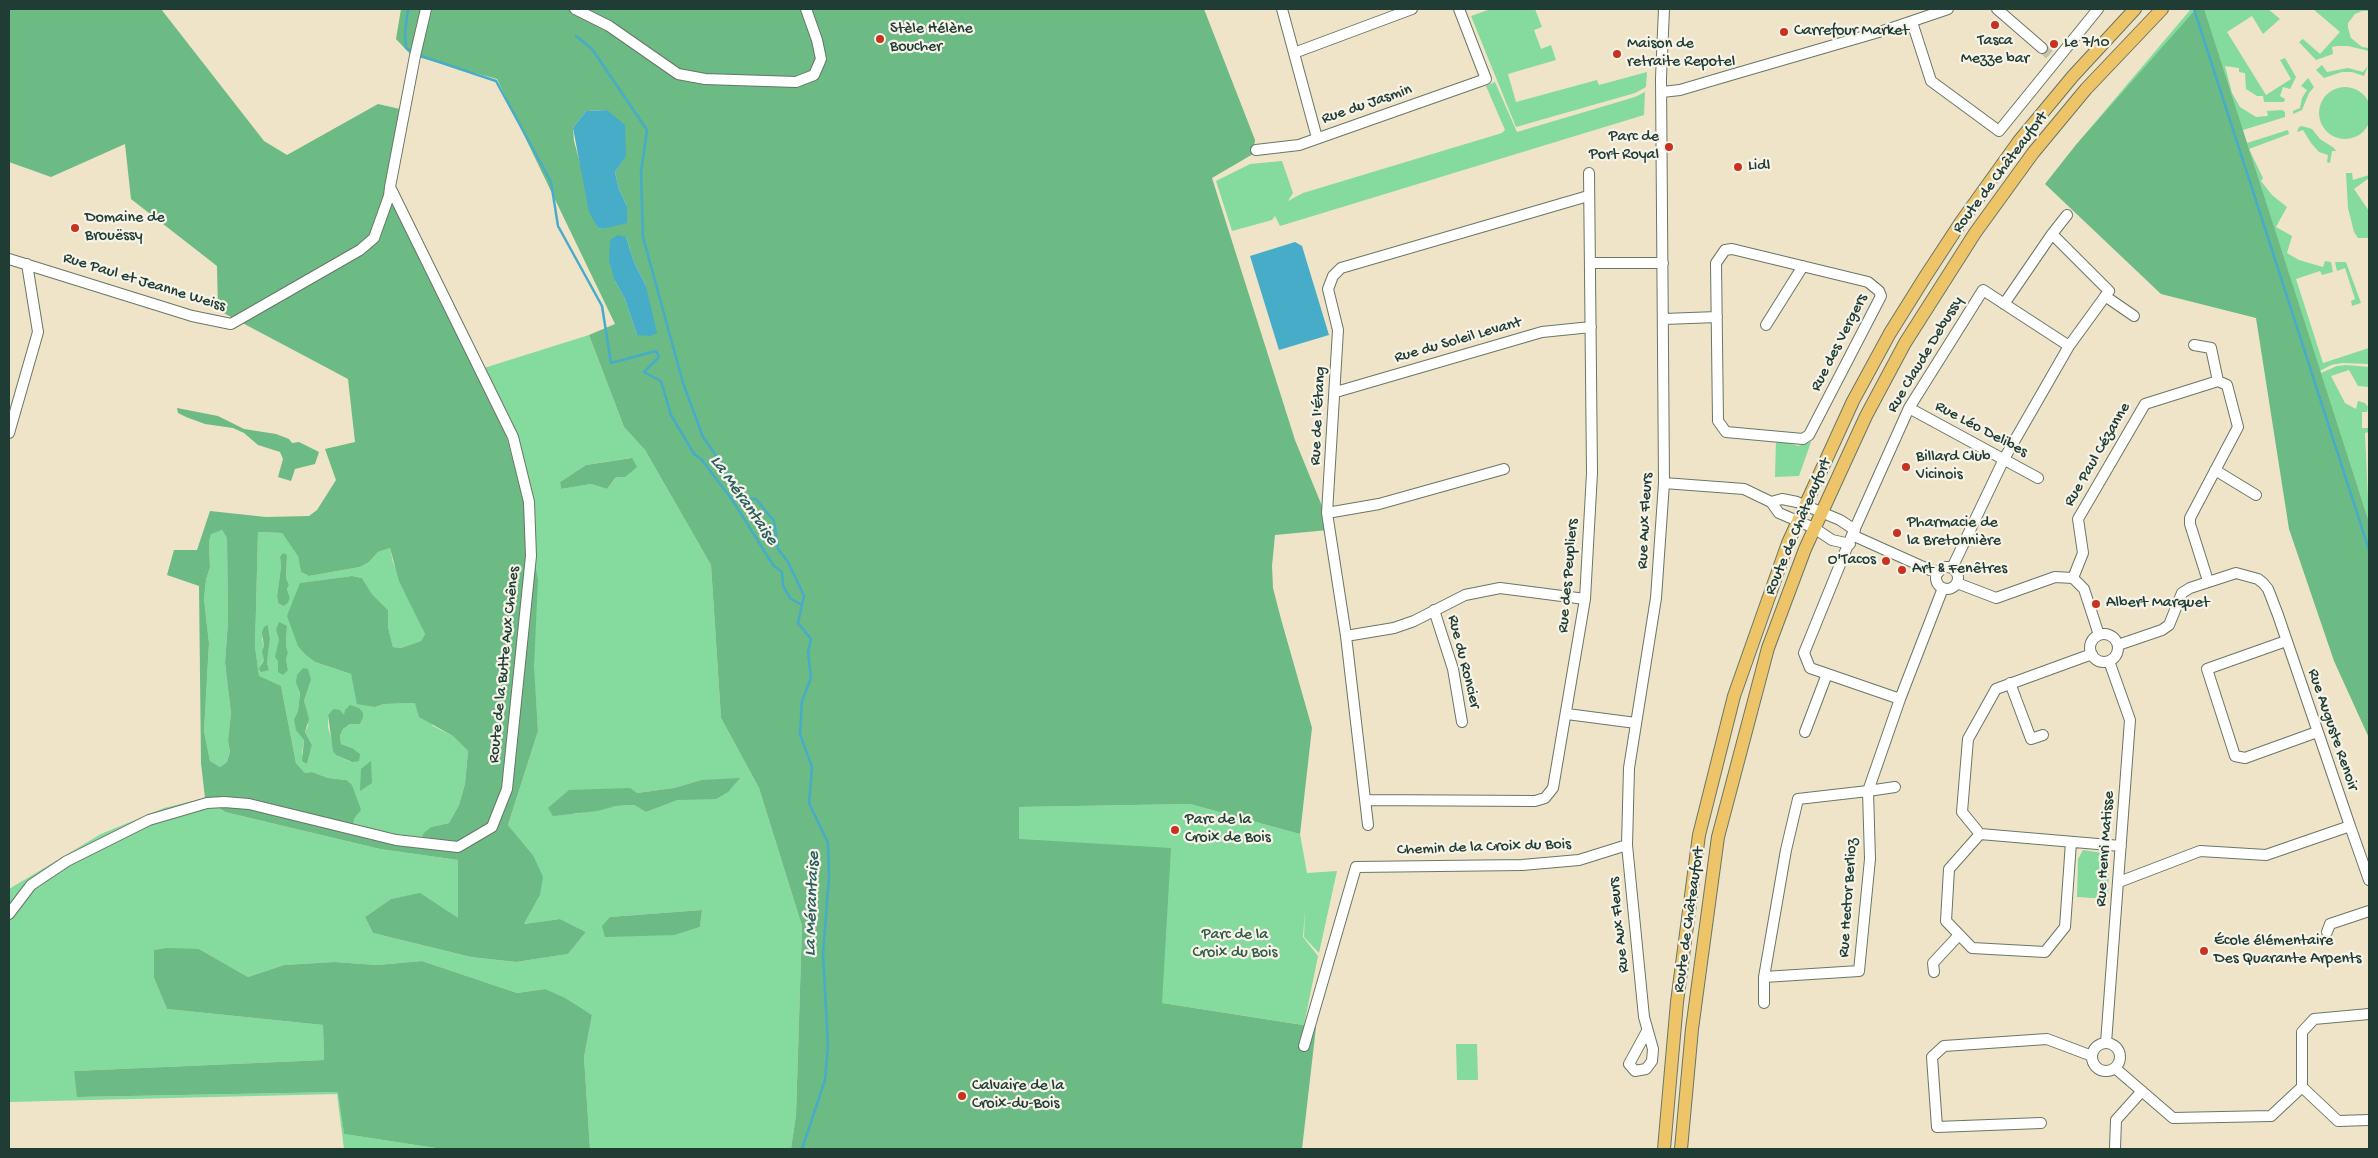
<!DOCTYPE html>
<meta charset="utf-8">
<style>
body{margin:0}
#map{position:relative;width:2378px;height:1158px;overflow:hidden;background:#efe4c8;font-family:"Gochi Hand",sans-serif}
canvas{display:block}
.frame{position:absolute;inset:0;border:10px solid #1f3d34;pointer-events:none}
</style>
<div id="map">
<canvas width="2378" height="1158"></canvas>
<div class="frame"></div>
</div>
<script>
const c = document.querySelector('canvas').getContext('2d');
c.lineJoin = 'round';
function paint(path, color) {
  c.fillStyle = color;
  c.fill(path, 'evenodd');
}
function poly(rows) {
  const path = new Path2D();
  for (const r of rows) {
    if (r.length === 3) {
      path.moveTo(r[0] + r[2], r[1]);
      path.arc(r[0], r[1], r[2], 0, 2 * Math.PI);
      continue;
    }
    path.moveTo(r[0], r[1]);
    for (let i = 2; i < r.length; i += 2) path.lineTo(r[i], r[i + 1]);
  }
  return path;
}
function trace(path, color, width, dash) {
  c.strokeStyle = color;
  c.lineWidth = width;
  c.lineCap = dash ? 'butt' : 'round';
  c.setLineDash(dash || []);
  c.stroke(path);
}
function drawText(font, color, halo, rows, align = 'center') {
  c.font = font + ' "Gochi Hand",sans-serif';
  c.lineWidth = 4.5;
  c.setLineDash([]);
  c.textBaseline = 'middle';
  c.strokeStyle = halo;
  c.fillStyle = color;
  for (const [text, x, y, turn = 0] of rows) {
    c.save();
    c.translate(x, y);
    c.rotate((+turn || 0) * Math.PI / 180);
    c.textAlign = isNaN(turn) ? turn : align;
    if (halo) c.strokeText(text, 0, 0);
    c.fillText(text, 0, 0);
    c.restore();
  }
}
paint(poly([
 [1491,9,1535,9,1542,27,1534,30,1541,49,1551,45,1556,60,1508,74,1516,102,1597,80,1599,85,1647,72,1646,87,1635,93,1516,127,1471,16],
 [2191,9,2268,9,2280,19,2263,34,2252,16,2227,32,2266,95,2291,79,2280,60,2285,58,2296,77,2290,89,2283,87,2280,96,2285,99,2284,102,2264,102,2263,96,2257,96,2246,89,2245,73,2239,72,2239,68,2225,66,2232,93,2240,107,2256,117,2268,116,2267,111,2282,110,2285,112,2285,117,2243,130,2244,137,2075,146],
 [2313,9,2369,9,2369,11,2362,11,2355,14,2348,23,2348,28,2351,38,2362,47,2369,48,2369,51,2348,46,2337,46,2332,47,2333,54,2316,60,2299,42,2303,39,2320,54,2340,32],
 [2322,65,2327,72,2348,68,2363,72,2368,66,2364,76,2352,72,2342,72,2324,78,2316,70],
 [2308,78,2314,87,2309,93,2302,110,2293,114,2293,111,2300,108,2302,98,2307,90,2301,86],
 [1495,82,1517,132,1635,97,1645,92,1644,115,1280,226,1275,216,1272,220,1232,231,1216,181,1250,164,1282,161,1293,193,1288,201,1303,193,1502,133,1505,130,1486,86],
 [2345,113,26],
 [2302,126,2312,129,2320,139,2334,148,2336,151,2332,151,2330,163,2327,162,2328,155,2319,152,2311,143,2303,130,2297,132,2299,127],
 [2288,130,2289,134,2249,149,2263,178,2261,181,2272,195,2287,207,2276,227,2292,236,2287,253,2299,260,2323,267,2325,261,2331,262,2333,272,2322,275,2320,271,2296,279,2323,363,2369,348,2369,364,2342,363,2331,365,2320,371,2247,143],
 [2346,173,2352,173,2353,180,2369,175,2369,178,2354,189,2369,211,2369,238,2358,238,2354,232,2348,208],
 [2335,262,2346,262,2361,303,2352,306,2351,301,2355,299,2345,268,2337,271],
 [589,335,624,427,645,450,711,565,721,718,759,788,802,926,796,1115,791,1149,590,1149,584,1057,592,1015,545,989,517,993,422,961,377,965,334,962,284,965,248,977,199,949,154,950,154,978,167,1009,323,1025,324,1060,74,1071,78,1097,339,1092,344,1134,442,1149,344,1149,337,1094,9,1102,9,889,101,834,164,808,205,798,225,812,380,849,458,860,458,919,420,894,391,899,365,917,373,933,471,957,516,962,568,954,586,932,560,919,524,924,540,895,533,855,508,825,538,731,522,495,484,368],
 [631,458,607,489,591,484,561,489,560,482,586,465],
 [701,780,678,800,646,812,634,805,616,806,575,814,569,790,637,793,674,788],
 [702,910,700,927,675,935,649,935,610,917],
 [2346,365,2369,367,2369,387,2358,386,2349,370,2331,376,2345,403,2356,409,2358,401,2365,403,2368,407,2367,412,2362,412,2362,428,2369,428,2369,432,2365,433,2369,522,2321,373,2337,366],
 [1776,439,1798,446,1811,442,1799,476,1775,477],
 [222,530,227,538,228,621,225,663,231,713,228,741,230,752,227,762,220,767,210,761,204,731,209,643,204,599,206,580,210,567,209,542,211,533],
 [258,532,282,533,298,555,301,572,309,576,360,567,369,562,378,552,390,548,393,562,425,634,421,641,401,648,393,647,388,627,388,610,372,594,362,578,352,576,301,583,295,600,315,662,351,674,354,684,375,707,384,704,415,703,433,726,453,736,468,751,465,784,459,805,449,823,431,827,418,847,386,843,349,834,355,817,346,780,328,778,312,772,305,773,296,763,281,686,259,677,255,647],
 [287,555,286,578,289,585,287,589,290,598,283,606,278,603,277,596,281,567,280,557],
 [268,625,270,639,267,663,269,670,261,664,264,660,264,647,262,639],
 [287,627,286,645,288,653,286,659,288,670,279,672,279,640,276,630],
 [311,680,304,701,308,726,305,732,312,745,307,764,302,753,304,740,294,719,298,711,300,693,296,683],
 [333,709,344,716,363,713,363,718,360,724,350,724,343,729,340,736,341,744,352,748,351,762,336,755,328,727,328,715],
 [1190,804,1300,834,1307,873,1337,871,1319,953,1304,937,1305,910,1303,937,1318,956,1304,1025,1162,1003,1019,840,1019,807],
 [2083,850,2102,853,2109,868,2108,899,2077,897,2078,859],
 [1456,1044,1477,1044,1478,1080,1457,1080]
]), '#85da9d');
paint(poly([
 [9,9,161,9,264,141,287,155,378,104,400,109,388,185,506,436,522,495,538,580,534,666,538,731,508,825,533,855,543,877,540,895,524,924,560,919,586,932,568,954,516,962,471,957,373,933,365,917,391,899,420,893,458,918,458,860,380,849,225,812,205,798,201,763,199,586,167,575,174,550,197,550,210,511,266,517,309,516,317,510,336,480,325,449,355,442,348,379,218,310,217,266,131,199,125,144,51,177,9,162],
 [222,530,227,538,228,621,225,663,231,713,228,741,230,752,227,762,220,767,210,761,204,731,209,643,204,599,206,580,210,567,209,542,211,534],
 [258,532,282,533,298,556,301,572,309,576,360,567,369,562,378,552,390,548,399,581,425,634,421,641,401,648,393,647,388,627,388,610,372,594,362,578,352,576,300,583,287,616,298,646,305,654,315,662,351,674,357,704,375,707,384,704,415,703,419,717,453,736,468,751,465,784,459,805,449,823,431,827,424,833,418,846,386,843,350,834,355,817,361,810,352,785,346,780,328,778,312,772,305,773,296,763,281,686,259,676,255,647],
 [401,9,1204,9,1255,140,1253,154,1212,178,1295,440,1324,511,1328,530,1275,535,1272,566,1273,588,1281,619,1312,728,1300,834,1190,804,1019,807,1019,839,1171,848,1162,1003,1316,1027,1302,1149,791,1149,796,1115,802,926,759,788,721,718,711,565,645,450,624,427,589,335,615,324,497,79,411,55,396,39],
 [607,110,626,155,615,172,619,189,627,206,619,224,603,229,598,228,574,141,573,128,586,111],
 [626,237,634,262,646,286,637,335,625,299,615,281],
 [2196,9,2204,9,2369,522,2369,738,2334,661,2289,529,2256,318,2161,294,2045,184,2075,146],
 [177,408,218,416,244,429,276,434,289,439,292,443,299,442,319,452,315,464,295,469,291,481,278,477,283,459,280,452,258,445,244,433,233,428,205,424,186,417,178,413],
 [632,458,637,467,625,477,616,477,607,489,591,484,561,489,560,482,586,465],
 [283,553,287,555,286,578,289,585,287,589,290,598,287,604,283,606,278,603,277,596,281,567,280,557],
 [279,622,287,626,286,645,288,653,286,659,288,670,283,675,278,672,278,661,275,657,279,640,276,630],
 [268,625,270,639,267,663,269,670,261,672,259,669,264,660,262,651,264,647,262,632,264,627],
 [303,668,308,669,311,680,304,701,309,719,305,732,312,745,307,764,302,761,304,740,296,730,294,719,298,711,300,693,296,683,297,675],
 [350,705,359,708,363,713,363,718,360,724,350,724,343,729,340,736,341,744,352,748,360,754,359,761,352,762,336,755,333,751,328,715,333,709,340,710,344,715,345,710],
 [371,761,372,783,360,791,361,769],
 [740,778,728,792,716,799,678,800,646,812,634,805,616,806,597,811,553,816,548,808,569,790,630,788,637,793,674,788,701,780],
 [702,910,700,927,675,935,605,937,602,926,610,917],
 [168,948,199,949,248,977,284,965,334,962,377,965,422,961,517,993,545,989,565,998,592,1015,584,1057,590,1149,442,1149,344,1134,338,1092,77,1097,74,1071,324,1060,323,1025,167,1009,154,978,154,950]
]), '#6cba84');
paint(poly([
 [607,110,625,125,626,156,615,172,619,189,627,206,627,223,603,229,598,228,589,212,573,128,586,111],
 [618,235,626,237,634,262,646,286,657,333,650,336,637,335,625,299,615,281,609,261,610,240],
 [1295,242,1302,246,1329,335,1279,350,1250,256]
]), '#47acc7');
trace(poly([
 [408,9,405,34,406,48,413,52],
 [2194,9,2369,550],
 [576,36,592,49,647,130,641,172,643,237,683,383,703,437,746,499,756,499,774,521,778,549,788,562,804,596,802,605],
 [418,55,496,81,551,182,558,226,602,306,611,363,656,351,659,357,644,372,661,381,671,415,694,454,702,460,733,501,773,565,782,572,783,586,791,599,802,605,798,623,811,639,808,652,811,678,802,701,800,734,812,767,809,803,828,843,829,877,823,954,828,1045,825,1080,802,1149]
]), '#47acc7', 2.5);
trace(poly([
 [2042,48,2052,57]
]), '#c5c3aa', 10, [10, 5]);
const minor = poly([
 [575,9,609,26,678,74,705,79,796,82,814,75,821,59,817,40,806,9],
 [1282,9,1317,138],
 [1997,9,2042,48],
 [1912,22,1931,81,1999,131,2098,9],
 [1294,53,1412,9],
 [1662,92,1680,90,1724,77,1889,29,1948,9],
 [1256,150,1299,145,1486,79,1459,9],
 [2052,234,2067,215],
 [1732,249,1868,282,1879,291,1881,296,1809,435,1803,439,1726,432,1718,421,1716,263,1725,250,1732,249],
 [9,259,192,316,231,324,360,250,374,238,389,196,390,187],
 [1591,263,1663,263],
 [2105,296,2134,316],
 [1664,319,1717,317],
 [1766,325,1803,266],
 [2194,345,2211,348,2218,381],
 [1336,392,1542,332,1591,327],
 [1909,408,2038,478],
 [9,433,38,332,27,264],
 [2215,470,2256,495],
 [1664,483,1744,489,1771,502,1779,513,1814,528,1832,540,1850,544],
 [1771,502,1782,499,1797,502,1840,520,1855,530],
 [1327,513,1379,504,1504,469],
 [1852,535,1930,570,1939,572],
 [1947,578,11],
 [1952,568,2004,459,2069,346,2109,291,2052,234,2004,304],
 [2073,578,2083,553,2078,519,2145,404,2218,381,2227,385,2238,427,2190,518,2190,524,2208,581],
 [1957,583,1996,598,2055,577,2073,578,2084,589,2099,635],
 [1434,610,1453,669,1462,722],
 [2104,648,14],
 [1346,636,1394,628,1414,621,1465,595,1500,588,1585,599],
 [2286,641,2207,669,2235,756,2245,758,2317,732],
 [2118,645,2162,630,2169,625,2182,593,2190,588,2236,573,2258,579,2263,583,2268,589,2278,615,2350,826,2266,855,2200,851,2119,882],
 [2092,654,1996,689,1968,739,1962,812,1980,834,2121,846],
 [2010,683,2031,739,2043,735],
 [1900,699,1810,668,1804,653,1852,535,1909,408,1983,290,2069,346],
 [1567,714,1636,723],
 [1805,732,1827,674],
 [1895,787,1868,791,1798,799,1786,850,1764,977,1859,971,1870,859,1868,791,1900,699,1943,588],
 [1365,800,1535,801,1545,798,1553,788,1585,599,1592,473,1589,173],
 [1368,825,1346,636,1327,513,1338,330,1328,289,1333,276,1341,268,1588,196],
 [2350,826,2369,880],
 [1980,834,1949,869,1946,921,1972,948,2045,952,2065,927,2071,842],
 [9,914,31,885,67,861,149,820,207,803,224,802,249,804,396,840,458,847,492,827,507,789,531,556,529,502,513,437,390,187,415,56,426,9],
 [2327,932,2330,924,2369,911],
 [1934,972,1933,963,1959,935],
 [1764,1003,1764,977],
 [1647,1031,1629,1064,1635,1071,1646,1069,1652,1061,1653,1049,1644,1017,1627,845,1629,768,1656,598,1664,483,1661,78,1664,9],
 [2106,1057,14],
 [2106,1043,2130,720,2109,661],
 [1304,1046,1356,867,1522,865,1579,860,1627,845],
 [2115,1068,2173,1118,2271,1116,2302,1087,2302,1032,2314,1019,2369,1014],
 [2302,1087,2338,1121,2369,1120],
 [2041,1123,1937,1127,1932,1057,1944,1046,2047,1039,2092,1056],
 [2115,1148,2116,1120,2142,1091]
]);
const major = poly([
 [1664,1149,1677,1002,1699,835,1734,696,1788,543,1853,401,1890,333,1925,277,1961,222,2019,141,2073,76,2135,9],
 [1681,1149,1692,1029,1718,837,1768,648,1805,549,1866,416,1905,343,1975,233,2033,153,2086,89,2162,9]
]);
trace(minor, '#687768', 12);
trace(major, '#687768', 14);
trace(minor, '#fff', 10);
trace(major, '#eec469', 12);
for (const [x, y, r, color] of [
 [1995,25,5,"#c8321e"],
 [1784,32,5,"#c8321e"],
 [880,39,5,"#c8321e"],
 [2054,44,5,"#c8321e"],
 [1617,54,5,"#c8321e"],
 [1669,147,5,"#c8321e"],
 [1738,167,5,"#c8321e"],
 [75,228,5,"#c8321e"],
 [1906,467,5,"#c8321e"],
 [1897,533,5,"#c8321e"],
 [1886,561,5,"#c8321e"],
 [1902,570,5,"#c8321e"],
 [2096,604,5,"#c8321e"],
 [1175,830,5,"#c8321e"],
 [2204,951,5,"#c8321e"],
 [962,1096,5,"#c8321e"]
]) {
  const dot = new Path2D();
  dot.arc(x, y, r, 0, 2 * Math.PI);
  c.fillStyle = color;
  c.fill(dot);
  trace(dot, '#f7f3e8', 2);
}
drawText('16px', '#1f3d34', '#f7f3e8', [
 ["Stèle Hélène",890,30],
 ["Boucher",890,48],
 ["Carrefour Market",1794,32],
 ["Tasca",1995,42,"center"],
 ["Mezze bar",1995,60,"center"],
 ["Le 7/10",2064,44],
 ["Maison de",1627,45],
 ["retraite Repotel",1627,63],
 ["Parc de",1659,138,"right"],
 ["Port Royal",1659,156,"right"],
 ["Lidl",1748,167],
 ["Domaine de",85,219],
 ["Brouëssy",85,237],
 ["Billard Club",1916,458],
 ["Vicinois",1916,476],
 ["Pharmacie de",1907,524],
 ["la Bretonnière",1907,542],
 ["O'Tacos",1876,561,"right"],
 ["Art & Fenêtres",1912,570],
 ["Albert Marquet",2106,604],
 ["Parc de la",1185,821],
 ["Croix de Bois",1185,839],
 ["École élémentaire",2214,942],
 ["Des Quarante Arpents",2214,960],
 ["Calvaire de la",972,1087],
 ["Croix-du-Bois",972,1105]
], 'left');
drawText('16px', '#1f3d34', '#f7f3e8', [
 ["Rue du Jasmin",1367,105,-19],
 ["Route de Châteaufort",2001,173,-53],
 ["Rue Paul et Jeanne Weiss",144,283,17],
 ["Rue du Soleil Levant",1458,341,-16],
 ["Rue des Vergers",1840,343,-63],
 ["Rue Claude Debussy",1926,355,-59],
 ["Rue de l'Étang",1319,416,-87],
 ["Rue Léo Delibes",1981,430,28],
 ["Rue Paul Cézanne",2098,455,-60],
 ["Rue Aux Fleurs",1646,521,-87],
 ["Route de Châteaufort",1799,527,-67],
 ["Rue des Peupliers",1569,576,-85],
 ["Rue du Roncier",1463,662,76],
 ["Route de la Butte Aux Chênes",505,665,-84],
 ["Rue Auguste Renoir",2332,730,71],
 ["Chemin de la Croix du Bois",1484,848,-2],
 ["Rue Henri Matisse",2106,849,-86],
 ["Rue Hector Berlioz",1849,898,-86],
 ["Route de Châteaufort",1690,920,-82],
 ["Rue Aux Fleurs",1620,925,-96]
]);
drawText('16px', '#335c49', '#f7f3e8', [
 ["Parc de la",1235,936],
 ["Croix du Bois",1235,954]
]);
drawText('italic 18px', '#2b5e60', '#f7f3e8', [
 ["La Mérantaise",743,501,55],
 ["La Mérantaise",813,904,-88]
]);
</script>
